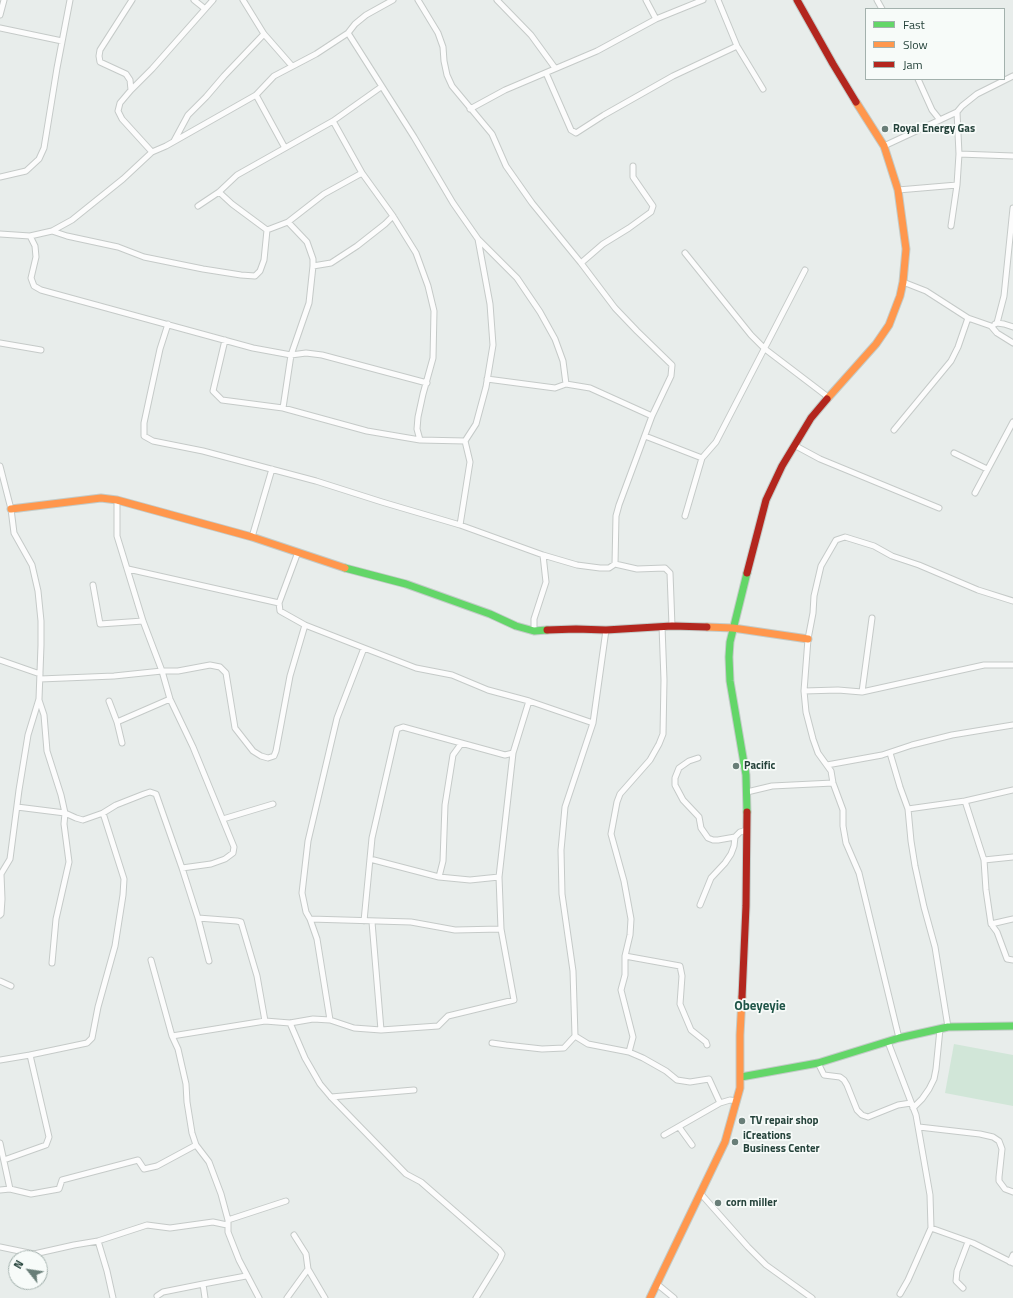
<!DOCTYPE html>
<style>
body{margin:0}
#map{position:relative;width:1013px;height:1298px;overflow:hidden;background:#e8edeb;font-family:"Titillium Web",sans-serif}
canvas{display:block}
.legend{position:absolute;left:865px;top:8px;width:140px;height:72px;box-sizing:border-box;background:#f7fbf9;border:1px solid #a3b1ad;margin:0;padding:5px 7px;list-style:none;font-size:12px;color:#24423a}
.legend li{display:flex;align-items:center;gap:8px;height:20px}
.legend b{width:20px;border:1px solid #a3b1ad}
.north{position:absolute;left:8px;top:1250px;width:40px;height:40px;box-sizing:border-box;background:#f7fbf9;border:1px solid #a3b1ad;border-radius:50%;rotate:300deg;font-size:11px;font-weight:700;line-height:16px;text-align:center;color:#24423a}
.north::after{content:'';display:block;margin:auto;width:14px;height:18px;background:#697e78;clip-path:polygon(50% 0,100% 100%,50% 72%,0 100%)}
</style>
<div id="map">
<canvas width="1013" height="1298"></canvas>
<ul class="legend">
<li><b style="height:5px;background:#63d668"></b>Fast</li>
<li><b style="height:5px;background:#ff974d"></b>Slow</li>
<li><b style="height:5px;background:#b3261e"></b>Jam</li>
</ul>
<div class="north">N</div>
</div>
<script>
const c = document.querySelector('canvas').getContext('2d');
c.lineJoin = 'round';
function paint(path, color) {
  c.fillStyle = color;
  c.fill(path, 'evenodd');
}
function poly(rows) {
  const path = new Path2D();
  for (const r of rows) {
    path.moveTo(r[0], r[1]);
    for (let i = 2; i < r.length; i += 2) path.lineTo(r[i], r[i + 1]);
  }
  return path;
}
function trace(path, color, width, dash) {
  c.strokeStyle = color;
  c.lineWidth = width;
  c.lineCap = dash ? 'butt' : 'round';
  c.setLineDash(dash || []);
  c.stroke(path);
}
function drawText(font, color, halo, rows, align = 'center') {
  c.font = font + ' "Titillium Web",sans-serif';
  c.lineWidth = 3.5;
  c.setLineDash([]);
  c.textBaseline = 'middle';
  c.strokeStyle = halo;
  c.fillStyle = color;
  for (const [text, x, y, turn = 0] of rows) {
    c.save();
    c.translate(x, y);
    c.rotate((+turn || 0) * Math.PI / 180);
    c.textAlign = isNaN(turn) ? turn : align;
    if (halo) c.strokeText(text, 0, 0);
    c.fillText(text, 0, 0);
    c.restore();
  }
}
paint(poly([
 [954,1044,1013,1055,1013,1106,945,1093]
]), '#d1e6d8');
const street = poly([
 [132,0,100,50,99,56,100,62,126,74,130,80,131,90,120,103,118,111,122,119,152,152],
 [194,0,204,8],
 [243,0,264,34,292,66],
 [418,0,438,33,443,47,444,61,447,75,452,86,492,134,506,166,532,203,581,263,615,308,637,331,672,365,671,376,652,416,619,505,616,516,615,564],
 [497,0,531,35,555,68],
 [646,0,656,19],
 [718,0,737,46,763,89],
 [877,0,882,9],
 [0,15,4,0],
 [0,28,62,41],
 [348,33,414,137,453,203,478,239,490,304,493,345,486,387,476,424,465,441,470,462,460,525],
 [546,73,571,130,576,133,604,115,673,76,737,46],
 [918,79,932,110,940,120],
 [131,90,152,69,213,0],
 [256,95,285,148],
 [470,109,505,90,597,51,656,19,703,0],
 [333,121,362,173,393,216,416,253,428,286,434,311,433,358,423,394,418,417,417,429,420,440],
 [174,141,188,115,206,97,224,76,264,34],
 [884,146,957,112,962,106,977,94,1013,76],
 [959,154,1013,156],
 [0,177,26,171,39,159,44,148,57,68,70,0],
 [898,190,957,185],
 [219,192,232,204,267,230,288,222,324,194,362,173],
 [198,206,219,192,237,175,333,121,381,87],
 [951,226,957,185,959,154,957,112],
 [52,231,67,236,118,247,144,257,203,269,241,275,255,276,260,271,264,260,267,230],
 [0,234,30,236,52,231,72,220,123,179,152,152,166,146,256,95,274,76,316,54,348,33,355,24,366,15,393,0],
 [30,236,35,246,36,257,31,278,34,286,41,290,253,348,291,355,306,353,322,355,427,383],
 [479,240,517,278,540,312,555,339,563,361,566,384],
 [685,253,751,335,765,349,828,397],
 [581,263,603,244,629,228,651,212,653,206,633,177,633,166],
 [313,266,331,263,357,246,385,224,393,216],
 [903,282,926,291,968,318,991,326,997,333,1013,343],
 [997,323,1004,296,1013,208],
 [168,324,160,349,150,395,144,423,144,436,153,441,203,451,316,481,382,502,460,525,543,555,546,582,534,619,534,631],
 [995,324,997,323,1004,324,1013,327],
 [225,340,213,391,222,400,283,408,367,431,420,440,465,441],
 [0,343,41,350],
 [487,379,555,388,566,384,590,388,652,416],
 [283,408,291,355,309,303,313,266,313,259,307,242,288,222],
 [894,430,951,361,958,347,968,318],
 [645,436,702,458],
 [794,445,820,459,939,508],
 [954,453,987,469],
 [0,466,11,509,14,533,32,565,38,591,41,621,41,645,39,699,28,735,19,790,10,859,1,874,2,899,1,914,0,915],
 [975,493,1013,422],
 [117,500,117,536,143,621,162,671,170,699,193,747,234,847,233,853,225,859,211,864,182,868],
 [685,516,702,458,716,442,805,270],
 [252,537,272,469],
 [543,555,577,565,600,568,609,568,615,564,637,569,665,568,670,573,672,626],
 [128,569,279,603,298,552],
 [93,585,100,624,143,621],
 [279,603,280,611,305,625,364,648,416,668,452,675,488,690,529,701,593,723],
 [0,660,40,674],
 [40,679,114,676,162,671,178,671,210,665,220,667,226,673,235,728,253,751,261,756,268,758,274,756,276,751,290,676,305,625],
 [804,691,838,690,862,692,984,665,1013,665],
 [862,692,872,618],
 [39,700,44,715,47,751,61,795,65,813,64,824,69,862,56,919,52,963],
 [109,701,117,722,122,743],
 [117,722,170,699],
 [890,753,900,787,908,809,911,841,915,866,924,907,935,947,948,1027],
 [698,758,689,761,679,768,675,778,675,785,683,800,699,817,701,828,708,838,713,840,718,840,735,837],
 [827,765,882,755,912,745,952,735,1013,725],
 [747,792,772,786,833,783],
 [965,801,984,860,986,890,991,924,997,932,1007,959,1013,960],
 [17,807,65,813,76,818,83,820,103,813,116,805,144,794,150,792,156,794,182,868,198,918,209,961],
 [908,809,965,801,1013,790],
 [223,819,273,804],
 [370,859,439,877,470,880,499,877],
 [984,860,1013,857],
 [439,877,443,861,445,805,453,755,461,744],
 [700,905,711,878,725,863,731,854,734,846,735,837,740,832,747,830],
 [198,918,237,921,241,922,257,976,265,1021],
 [310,919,411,922,455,930,501,929],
 [364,921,372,838,397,729,403,727,505,755,513,753],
 [372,922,381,1030],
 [991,924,1013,919],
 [625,956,680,966,682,976,680,1004,691,1030,706,1042,707,1045],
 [151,960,172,1036,178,1049,186,1084,187,1102,192,1133,196,1145,209,1162,221,1194,228,1220,228,1232,239,1260,259,1298],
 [0,981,11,986],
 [330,1020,317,939,310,919,306,912,302,893,308,841,337,718,364,648],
 [290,1023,305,1058,320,1084,331,1097,406,1174,421,1182,499,1250,502,1254,500,1259,476,1298],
 [172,1036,265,1021,290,1023,313,1019,330,1020,354,1028,381,1030,438,1026,448,1016,514,1000,501,929,499,877,513,753,529,701],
 [575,1036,573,971,562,894,561,850,563,829,565,807,593,723,606,630],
 [899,1038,859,873,846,843,843,826,843,810,833,783,831,771,818,753,813,739,806,712,804,691,808,639,813,613,814,596,821,566,836,540,845,537,874,546,892,556,919,565,978,590,1013,601],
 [888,1042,916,1115,930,1195,931,1228,908,1280,900,1294],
 [492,1043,506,1045,542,1049,564,1048,575,1036,588,1044,629,1052,643,1058,666,1071,677,1080,690,1082,709,1079,720,1103],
 [629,1052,633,1037,621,990,625,975,625,956,630,935,631,919,624,881,611,834,617,802,620,794,650,760,659,744,663,734,664,680,662,626],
 [0,1060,30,1055,87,1043,92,1038,98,1007,115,946,123,895,124,879,103,813],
 [818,1063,824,1075,840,1077,844,1080,847,1085,857,1110,862,1115,868,1117,898,1105,911,1103],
 [331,1097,414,1090],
 [913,1108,922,1099,929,1089,934,1079,936,1069,940,1029],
 [679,1127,692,1145],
 [919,1127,980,1134,993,1137,999,1141,1002,1149,999,1177,999,1181,1005,1189,1013,1192],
 [664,1135,720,1103,730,1100,737,1101],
 [0,1143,10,1189],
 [4,1160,46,1145,49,1137,30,1055],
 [0,1190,10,1189,31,1194,59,1189,62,1180,138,1160,144,1169,157,1166,196,1145],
 [701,1194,748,1247,766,1265,812,1298],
 [228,1220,286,1201],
 [931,1228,973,1243,1013,1263],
 [294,1235,306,1254,308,1269,325,1298],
 [98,1241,107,1271,113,1298],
 [0,1247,34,1254,74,1245,98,1241,147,1225,170,1228,213,1222,227,1225],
 [1010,1262,1013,1255],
 [657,1284,674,1298],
 [963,1288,956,1281,957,1271,968,1242],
 [157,1296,163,1292,203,1284],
 [205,1298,203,1284,246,1276],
 [287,1298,308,1269]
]);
const fast = poly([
 [345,568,406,584,490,614,516,626,534,631,547,630],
 [747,812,746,775,730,681,729,657,730,642,747,573],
 [741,1077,818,1063,899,1038,948,1027,1013,1026]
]);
const slow = poly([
 [827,399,876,344,889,325,900,296,903,282,906,249,898,190,884,146,856,102],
 [11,509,101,498,117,500,252,537,345,568],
 [707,627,733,628,808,639],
 [650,1298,725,1142,740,1088,740,1035,742,997]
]);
const jam = poly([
 [797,0,833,64,856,102],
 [747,573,766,500,782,466,811,418,827,399],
 [547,630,576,629,606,630,672,626,707,627],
 [742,997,746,906,747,812]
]);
trace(street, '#c5cac8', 7);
trace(fast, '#c3cbc8', 9);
trace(slow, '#c3cbc8', 9);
trace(jam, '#c3cbc8', 9);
trace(street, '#fcfcfc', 5);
trace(fast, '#63d668', 7);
trace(slow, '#ff974d', 7);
trace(jam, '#b3261e', 7);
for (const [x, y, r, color] of [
 [885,129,4,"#697e78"],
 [736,766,4,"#697e78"],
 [742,1121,4,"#697e78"],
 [735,1142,4,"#697e78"],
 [718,1203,4,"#697e78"]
]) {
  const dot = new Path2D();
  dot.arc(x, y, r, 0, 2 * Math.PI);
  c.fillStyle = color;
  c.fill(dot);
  trace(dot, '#f7fbf9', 1.5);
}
drawText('bold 11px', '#24423a', '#f7fbf9', [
 ["Royal Energy Gas",893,129],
 ["Pacific",744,766],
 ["TV repair shop",750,1121],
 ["iCreations",743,1136],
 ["Business Center",743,1149],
 ["corn miller",726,1203]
], 'left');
drawText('bold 13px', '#1f5548', '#f7fbf9', [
 ["Obeyeyie",760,1007]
]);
</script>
